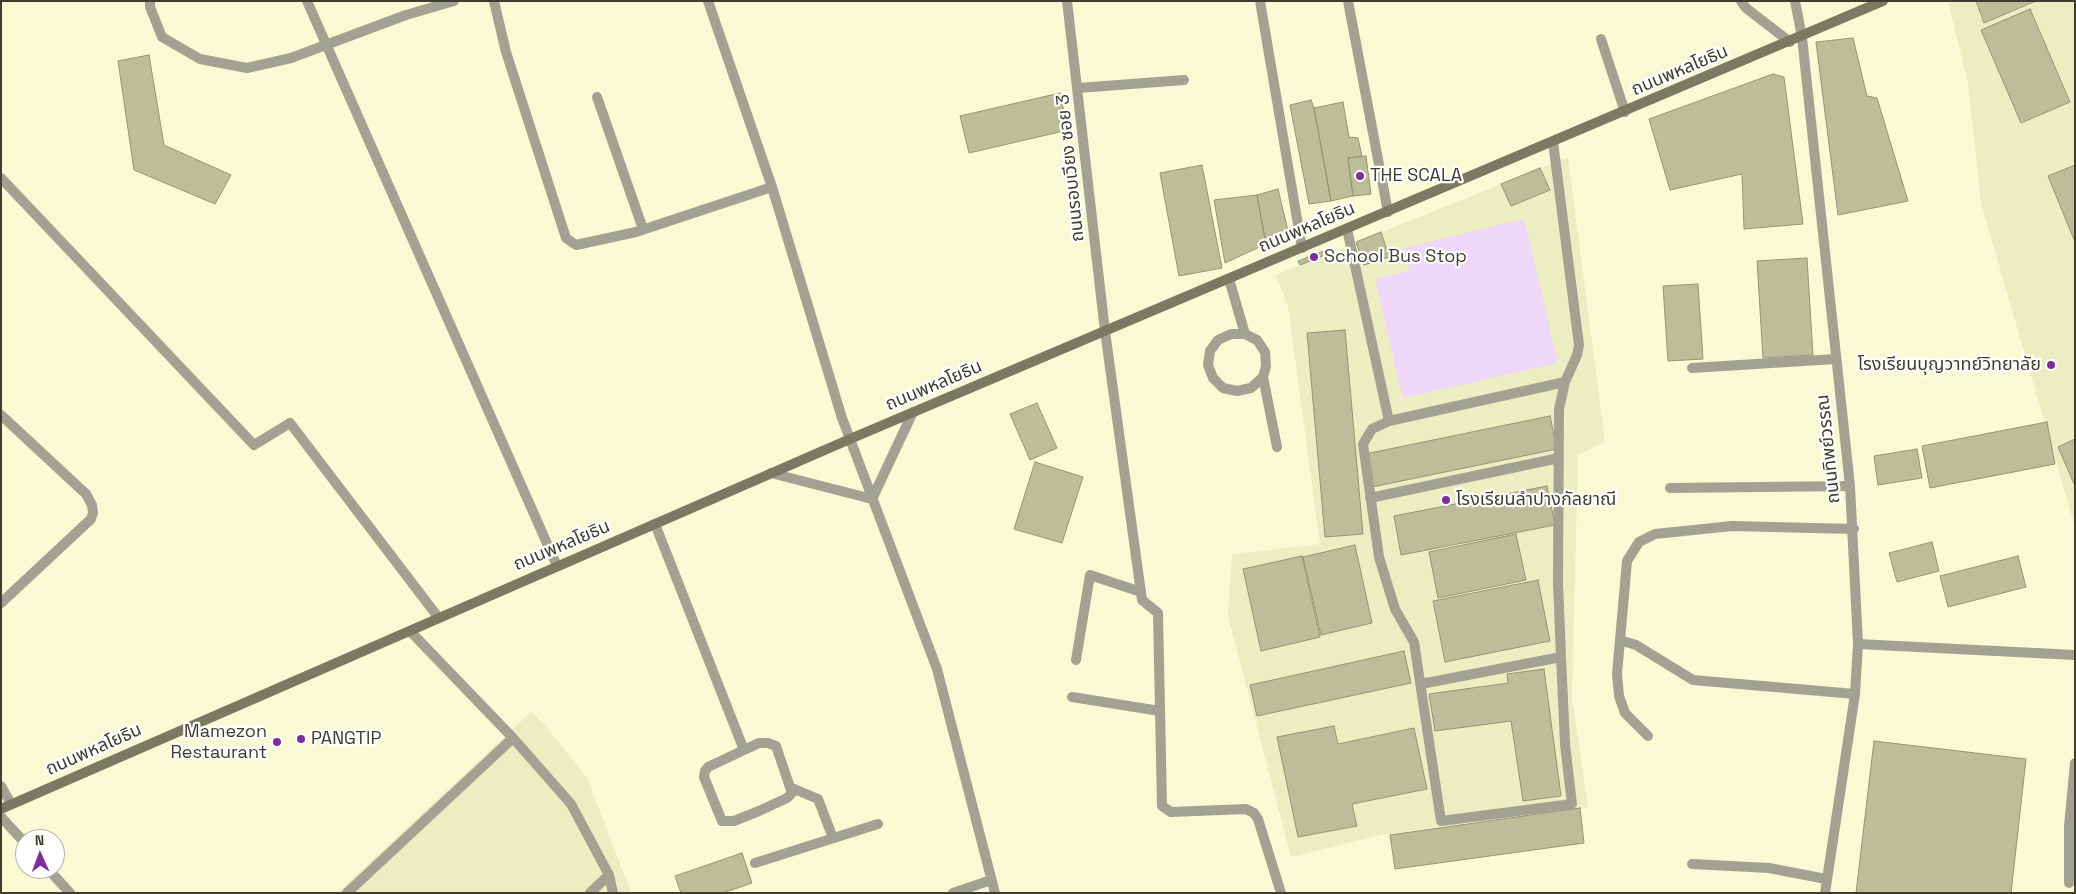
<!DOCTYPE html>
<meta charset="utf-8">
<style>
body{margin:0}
#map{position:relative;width:2076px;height:894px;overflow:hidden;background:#f9fad3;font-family:"Space Grotesk",sans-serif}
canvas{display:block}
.frame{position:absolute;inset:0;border:2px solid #3e3e2f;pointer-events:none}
.north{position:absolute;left:15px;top:829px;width:50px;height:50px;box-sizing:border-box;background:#fff;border:1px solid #b2b2ac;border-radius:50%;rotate:358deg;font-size:14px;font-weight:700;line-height:20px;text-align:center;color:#3e3e2f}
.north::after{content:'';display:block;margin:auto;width:18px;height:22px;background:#7e2d9d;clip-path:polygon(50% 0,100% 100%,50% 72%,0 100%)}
</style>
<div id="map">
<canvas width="2076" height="894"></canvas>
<div class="frame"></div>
<div class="north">N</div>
</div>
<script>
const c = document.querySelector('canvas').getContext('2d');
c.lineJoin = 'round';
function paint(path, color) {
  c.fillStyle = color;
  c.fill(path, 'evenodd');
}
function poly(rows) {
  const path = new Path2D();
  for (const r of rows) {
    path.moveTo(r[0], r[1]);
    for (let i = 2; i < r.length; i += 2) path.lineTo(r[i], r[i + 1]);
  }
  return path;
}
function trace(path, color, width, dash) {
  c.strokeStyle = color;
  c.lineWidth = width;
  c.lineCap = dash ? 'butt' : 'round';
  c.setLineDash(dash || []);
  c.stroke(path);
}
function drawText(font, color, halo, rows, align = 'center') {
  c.font = font + ' "Space Grotesk","Noto Sans Thai",sans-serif';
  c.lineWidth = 4.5;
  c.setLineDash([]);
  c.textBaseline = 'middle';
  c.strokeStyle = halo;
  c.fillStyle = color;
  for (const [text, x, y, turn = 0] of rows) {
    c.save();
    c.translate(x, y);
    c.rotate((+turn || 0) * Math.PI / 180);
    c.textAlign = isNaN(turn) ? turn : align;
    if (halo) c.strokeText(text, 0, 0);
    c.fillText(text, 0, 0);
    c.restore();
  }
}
paint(poly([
 [1948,1,2075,1,2075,527,1981,203,1968,84],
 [1568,157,1605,442,1578,455,1572,698,1588,807,1381,835,1291,857,1228,616,1232,554,1320,544,1288,306,1276,275],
 [531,712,547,727,588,780,631,893,337,893]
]), '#ecedc0');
paint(poly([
 [1524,219,1558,363,1403,398,1375,279,1409,271,1404,248]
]), '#efd7fa');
const building = poly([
 [1976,1,2036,1,1984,23,1976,1],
 [2030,9,2070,102,2021,123,1981,30,2030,9],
 [1853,38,1867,96,1877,98,1908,201,1838,215,1816,42,1853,38],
 [149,55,164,145,231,175,215,204,134,170,118,61,149,55],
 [1773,74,1784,77,1803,224,1744,229,1742,174,1670,190,1649,119,1773,74],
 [1060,93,1068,130,969,153,960,116,1060,93],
 [1311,100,1314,108,1331,201,1309,204,1290,105,1311,100],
 [1343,102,1349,137,1358,138,1362,156,1348,158,1353,196,1331,201,1314,108,1343,102],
 [1366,156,1371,194,1353,196,1348,158,1366,156],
 [1202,165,1222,268,1179,276,1160,173,1202,165],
 [2075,165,2075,242,2048,176,2075,165],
 [1540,168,1550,190,1511,206,1501,184,1540,168],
 [1278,189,1289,235,1266,244,1257,195,1278,189],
 [1257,195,1266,244,1225,263,1214,200,1257,195],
 [1381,232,1389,257,1364,265,1356,242,1381,232],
 [1329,249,1330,253,1300,265,1298,261,1329,249],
 [1807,258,1813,355,1763,358,1757,261,1807,258],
 [1698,284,1703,359,1668,361,1663,286,1698,284],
 [1345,330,1363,534,1325,537,1307,333,1345,330],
 [1037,403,1057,448,1030,460,1010,414,1037,403],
 [1550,416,1557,449,1372,487,1365,454,1550,416],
 [2047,422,2055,464,1930,488,1922,446,2047,422],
 [2075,439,2075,486,2058,447,2075,439],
 [1917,449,1922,478,1878,485,1874,456,1917,449],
 [1035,462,1083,477,1062,543,1014,529,1035,462],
 [1547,486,1555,525,1401,555,1394,516,1547,486],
 [1516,534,1526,580,1438,598,1429,552,1516,534],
 [1932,542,1939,571,1897,582,1889,553,1932,542],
 [1355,545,1372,623,1321,635,1303,557,1355,545],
 [1302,556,1320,637,1261,651,1243,569,1302,556],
 [2018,556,2026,587,1948,607,1940,576,2018,556],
 [1538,580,1550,641,1445,662,1433,601,1538,580],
 [1404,651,1411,683,1257,716,1250,685,1404,651],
 [1544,669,1561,796,1523,801,1511,721,1435,731,1429,694,1508,683,1507,674,1544,669],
 [1334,726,1338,744,1414,728,1427,789,1352,804,1357,826,1298,837,1277,737,1334,726],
 [1874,741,2026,759,2011,893,1856,893,1874,741],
 [1580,808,1584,843,1395,869,1390,835,1580,808],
 [742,853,752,883,723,893,681,893,675,876,742,853]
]);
paint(building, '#bdbe99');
trace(building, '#959572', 1);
trace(poly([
 [1229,279,1245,334],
 [1263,377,1251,388,1237,391,1223,388,1213,378,1208,365,1210,351,1218,340,1231,334,1245,334,1257,340,1265,352,1266,366,1263,377,1277,447],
 [1,415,86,494,92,505,93,513,91,519,1,603],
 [1670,488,1850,486],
 [410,631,513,738,571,804,609,875,590,893],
 [1620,640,1636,645,1693,680,1855,694],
 [1076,660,1090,575,1141,592],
 [1072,697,1160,711],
 [1648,736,1625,713,1619,696,1617,674,1627,561,1639,542,1655,534,1732,526,1854,529],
 [1,817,25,843],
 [48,869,70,893],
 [609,875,613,893],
 [347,893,513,738]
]), '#a2a293', 10);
trace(poly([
 [150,1,150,7,162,37,200,59,247,68,291,58,406,15,454,1],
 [307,1,557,566],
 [494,1,506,52,566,238,576,245,636,232,772,187],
 [708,1,772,187,842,418,937,669,995,893],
 [1067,1,1105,331,1142,600,1158,613,1162,806,1171,812,1246,809,1254,813,1258,819,1281,893],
 [1260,1,1302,248],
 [1348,1,1388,212],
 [1741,1,1746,8,1790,42],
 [1795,1,1802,37],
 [1601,39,1625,112],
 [1078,88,1184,80],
 [597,97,643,229],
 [1,178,254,445,290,423,438,617],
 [1347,229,1389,421,1372,429,1363,444,1379,557,1395,609,1414,642,1441,821,1572,804,1565,744,1561,657,1558,583,1559,409,1565,382,1577,355,1579,345,1553,142],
 [1692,368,1835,359],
 [1389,421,1565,382],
 [771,473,872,499,913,412],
 [1370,498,1559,458],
 [655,524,744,750],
 [1858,644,2075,655],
 [1421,684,1561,657],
 [759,743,768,743,776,746,792,793,787,798,759,811,734,821,722,821,704,777,705,771,708,767,759,743],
 [1,786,11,804],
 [792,788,818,799,833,838],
 [755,863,878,824],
 [1692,864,1769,868,1826,879],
 [2069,883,2069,826,2075,763],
 [953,893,991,880]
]), '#a2a293', 10);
trace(poly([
 [1802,37,1850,486,1858,644,1855,694,1825,893]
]), '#a2a293', 10);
trace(poly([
 [1,809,850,439,1883,1]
]), '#7a7a63', 10);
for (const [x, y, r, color] of [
 [1360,176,5,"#7e2d9d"],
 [1314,257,5,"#7e2d9d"],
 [2051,365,5,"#7e2d9d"],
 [1446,500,5,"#7e2d9d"],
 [301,739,5,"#7e2d9d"],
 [277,742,5,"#7e2d9d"]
]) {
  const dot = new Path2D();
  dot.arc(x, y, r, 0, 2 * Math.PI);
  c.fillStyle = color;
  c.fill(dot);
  trace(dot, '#fff', 2);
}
drawText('18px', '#3e3e2f', '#fff', [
 ["ถนนพหลโยธิน",1680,71,-23],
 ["ถนนรอบเวียง ซอย 3",1071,168,-96],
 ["ถนนพหลโยธิน",1307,228,-23],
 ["ถนนพหลโยธิน",934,386,-23],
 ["ถนนทิพย์วรรณ",1829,449,-96],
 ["ถนนพหลโยธิน",562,546,-23],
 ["ถนนพหลโยธิน",94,750,-24]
]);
drawText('18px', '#3e3e2f', '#fff', [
 ["THE SCALA",1370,176],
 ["School Bus Stop",1324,257],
 ["โรงเรียนบุญวาทย์วิทยาลัย",2041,365,"right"],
 ["โรงเรียนลำปางกัลยาณี",1456,500],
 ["Mamezon",267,732,"right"],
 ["Restaurant",267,753,"right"],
 ["PANGTIP",311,739]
], 'left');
</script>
